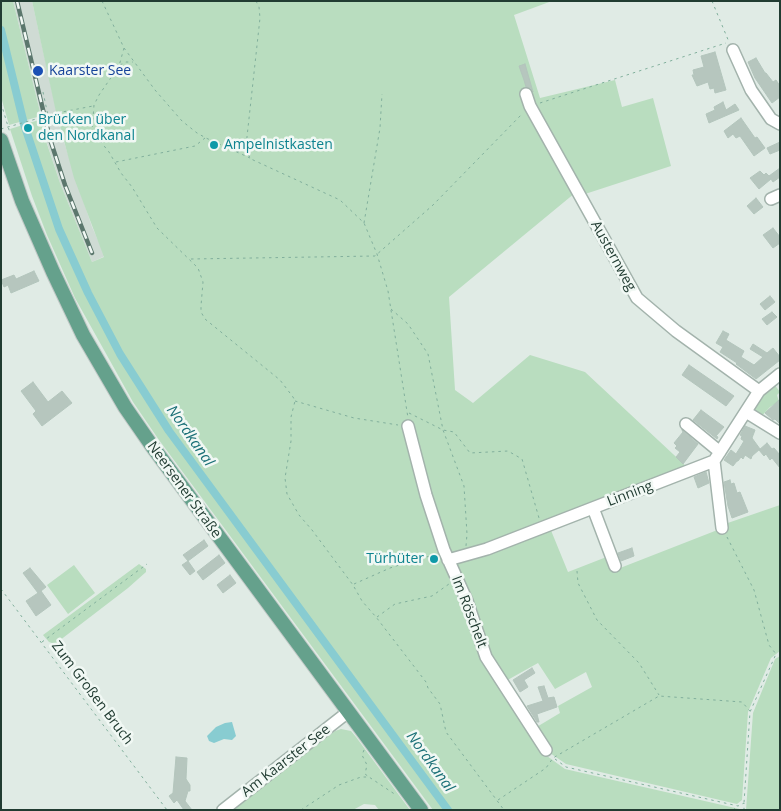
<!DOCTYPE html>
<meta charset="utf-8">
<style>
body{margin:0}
#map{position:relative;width:781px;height:811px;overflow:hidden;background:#e0ebe5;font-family:"Open Sans",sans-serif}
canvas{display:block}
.frame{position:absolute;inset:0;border:2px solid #213c32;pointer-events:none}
</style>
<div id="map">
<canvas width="781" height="811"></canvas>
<div class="frame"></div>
</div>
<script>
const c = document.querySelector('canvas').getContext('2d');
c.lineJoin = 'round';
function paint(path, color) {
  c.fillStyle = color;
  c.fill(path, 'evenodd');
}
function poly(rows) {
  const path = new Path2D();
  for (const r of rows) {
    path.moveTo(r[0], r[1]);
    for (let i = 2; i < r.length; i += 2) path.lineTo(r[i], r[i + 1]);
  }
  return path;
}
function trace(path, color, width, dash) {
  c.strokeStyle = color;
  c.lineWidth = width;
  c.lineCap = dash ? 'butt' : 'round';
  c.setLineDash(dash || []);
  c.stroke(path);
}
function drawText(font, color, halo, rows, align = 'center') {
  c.font = font + ' "Open Sans",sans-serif';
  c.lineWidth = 5;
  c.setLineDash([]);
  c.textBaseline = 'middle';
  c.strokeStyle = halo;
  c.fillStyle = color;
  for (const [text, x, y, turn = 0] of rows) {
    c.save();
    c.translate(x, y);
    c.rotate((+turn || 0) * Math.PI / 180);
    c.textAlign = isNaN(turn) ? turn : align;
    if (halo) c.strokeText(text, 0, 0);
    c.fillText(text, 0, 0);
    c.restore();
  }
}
paint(poly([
 [13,1,32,1,62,136,92,227,105,256,92,262,60,183,46,140,47,139]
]), '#cfdbd4');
paint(poly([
 [1,1,13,1,41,116,9,125,1,97],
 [32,1,552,1,514,15,540,98,615,80,622,107,653,98,671,166,582,195,575,193,449,297,455,390,473,403,530,355,585,372,688,468,550,528,568,572,609,556,615,570,720,529,719,526,780,505,780,651,771,658,748,712,742,800,737,804,566,764,550,753,535,728,560,713,558,706,592,687,586,672,555,689,538,663,504,682,484,658,547,756,565,769,744,810,433,810,159,440,133,402,75,298,47,235,32,196,10,129,42,119,47,139,46,141,60,183,92,262,104,257,74,178,57,115,62,114,62,111,56,112],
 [774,384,780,392,777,395,779,402,770,407,759,419,751,410,763,392],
 [139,564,146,569,146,572,128,588,55,644,49,642,43,635],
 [74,565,95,593,68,614,47,585],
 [780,656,780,810,746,810,753,713,775,659],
 [341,729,351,731,356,737,410,810,379,810,375,805,364,804,353,810,232,810,311,748,335,731]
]), '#b9ddbf');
paint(poly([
 [232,722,236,736,232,740,224,739,214,743,209,741,207,736,216,727,225,723]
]), '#88ccd1');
trace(poly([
 [1,30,24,124,59,229,88,293,120,354,169,431,448,810]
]), '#88ccd1', 8);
const building = poly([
 [715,52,726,90,715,93,714,88,710,89,708,82,697,86,692,75,694,75,693,70,704,67,701,56,715,52],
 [756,58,765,73,766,73,773,82,776,80,780,86,780,97,772,103,755,78,748,62,756,58],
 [525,64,533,92,531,88,526,87,524,80,519,66,525,64],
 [723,102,726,110,735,104,739,110,709,123,706,114,715,110,714,107,723,102],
 [741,118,755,138,757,137,765,148,754,156,740,136,736,138,733,134,728,138,724,131,741,118],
 [780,142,780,150,770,154,767,148,780,142],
 [780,168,780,177,773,182,771,179,759,189,750,178,760,171,764,175,766,173,769,176,780,168],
 [756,198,763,207,754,214,747,206,756,198],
 [773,228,780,237,780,243,773,248,763,235,773,228],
 [34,271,39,281,11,293,8,285,4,287,1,280,14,275,16,279,34,271],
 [770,296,775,302,765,310,760,304,770,296],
 [772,312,777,317,767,325,762,319,772,312],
 [723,331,729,334,726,340,744,351,741,357,754,365,763,357,750,349,753,344,767,353,773,348,780,357,780,360,756,379,736,364,737,363,720,352,723,347,716,343,723,331],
 [689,365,734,396,726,406,682,375,689,365],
 [33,382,48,402,62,391,72,403,42,426,33,414,36,411,21,391,33,382],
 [780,399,780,424,775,419,773,420,765,413,780,399],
 [701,410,724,427,716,436,718,437,717,439,693,420,701,410],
 [745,426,755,430,752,438,760,449,752,456,751,459,745,455,743,459,741,457,738,461,737,461,733,466,724,460,731,450,736,454,741,446,744,441,741,439,742,436,740,435,745,426],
 [682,430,698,444,683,464,676,457,680,452,675,448,677,446,674,443,683,432,682,430],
 [767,443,772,449,774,448,780,455,780,468,772,458,770,460,766,454,764,456,759,450,767,443],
 [706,472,709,483,698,488,694,477,706,472],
 [730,480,731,484,734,483,737,493,740,492,748,512,732,518,728,506,724,482,730,480],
 [204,540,208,546,188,561,183,555,204,540],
 [632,548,634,556,621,561,618,553,632,548],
 [219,555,225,563,203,580,197,572,219,555],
 [188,561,195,571,190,575,182,565,188,561],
 [30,568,46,587,41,591,51,605,36,616,26,601,38,593,23,573,30,568],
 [230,575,236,583,223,593,217,585,230,575],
 [532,668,535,673,524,680,528,687,520,692,513,680,532,668],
 [544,686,548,698,554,697,557,707,537,714,539,722,537,722,527,706,543,701,538,687,544,686],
 [176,757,187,758,186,779,190,785,190,791,188,791,185,801,192,810,184,810,177,800,174,803,169,796,173,793,176,757]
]);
paint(building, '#b6c6be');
trace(building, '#b3c5bc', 1);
const minor = poly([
 [733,50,751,90,771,119,780,124],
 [526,94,530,106,637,298,676,331,759,391],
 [771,199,780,195],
 [746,412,780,433],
 [686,424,720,452],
 [408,426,426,495,444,550,467,601,486,657,546,750],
 [714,461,722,528],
 [593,508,615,566],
 [448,560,487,549,714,461,759,391,780,374],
 [223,810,348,712]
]);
const major = poly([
 [1,140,22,201,53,272,83,335,125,407,152,446,421,810]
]);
trace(minor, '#a3b3ac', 14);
trace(major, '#c1c8c6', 16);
trace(poly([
 [102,1,124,48,119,66,99,95,94,105,92,131,109,152,121,173,132,187,157,228,198,268,203,282,201,306,201,312,205,319,280,380,293,397,295,401,291,417,291,441,285,478,287,494,299,515,312,530,353,585,362,601,376,617,426,682,428,688,440,704,446,732,504,810],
 [256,1,259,7,260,18,246,146,247,153,251,159,340,200,364,223,377,254,388,291,408,418],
 [712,1,729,42],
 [124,48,155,90,182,121,197,133,206,138,250,158],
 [120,65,126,62,133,62],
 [43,92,53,139],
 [1,103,10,133],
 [540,103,726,43],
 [1,129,57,113,93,106],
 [53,135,61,133],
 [237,152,242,150,246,146],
 [116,162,195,146,205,138],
 [364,223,380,128,382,94],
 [191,259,375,256,433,205,522,114],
 [391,309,408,324,428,354,443,430,464,486,467,534,466,546],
 [295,401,354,418,398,425],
 [409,413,443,430,454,432,470,453,508,451,522,459,539,518],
 [727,537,754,590,769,645,776,654,750,712,744,803],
 [577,571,578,583,597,620,639,663,659,695],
 [354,584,390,568,424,557,437,556],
 [1,589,167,810],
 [377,617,395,604,432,596,449,584],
 [42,642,147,564],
 [364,750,362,755,367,765,365,774,369,777],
 [555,759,566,767,738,806,744,803,744,810],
 [498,800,546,768,553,758,659,696,742,702,750,711],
 [301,810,339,785,361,777,369,777,396,795],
 [733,810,737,807]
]), '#81af9c', 1, [2.5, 4]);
trace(minor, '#fff', 11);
trace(major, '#65a18c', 14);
const rail = poly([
 [17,1,50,139,65,185,92,253]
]);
trace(rail, '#5b776d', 4.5);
trace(rail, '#f1f8f4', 2.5, [8]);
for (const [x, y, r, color] of [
 [38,71,6,"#1a4fb4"],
 [28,128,5,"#0f9aa8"],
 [214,145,5,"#0f9aa8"],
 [434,559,5,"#0f9aa8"]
]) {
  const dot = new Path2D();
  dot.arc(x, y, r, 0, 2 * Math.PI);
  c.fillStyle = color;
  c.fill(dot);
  trace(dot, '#f1f8f4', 2);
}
drawText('14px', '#164399', '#f1f8f4', [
 ["Kaarster See",49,71]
], 'left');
drawText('14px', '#0d838f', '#f1f8f4', [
 ["Brücken über",38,120],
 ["den Nordkanal",38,136],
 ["Ampelnistkasten",224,145],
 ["Türhüter",424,559,"right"]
], 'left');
drawText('14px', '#213c32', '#f1f8f4', [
 ["Austernweg",613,256,61],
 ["Neersener Straße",184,490,54],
 ["Linning",630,494,-21],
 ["Im Röschelt",469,612,69],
 ["Zum Großen Bruch",92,693,53],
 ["Am Kaarster See",286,761,-38]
]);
drawText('italic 15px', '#1b7077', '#f1f8f4', [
 ["Nordkanal",190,436,55],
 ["Nordkanal",430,762,54]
]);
</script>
